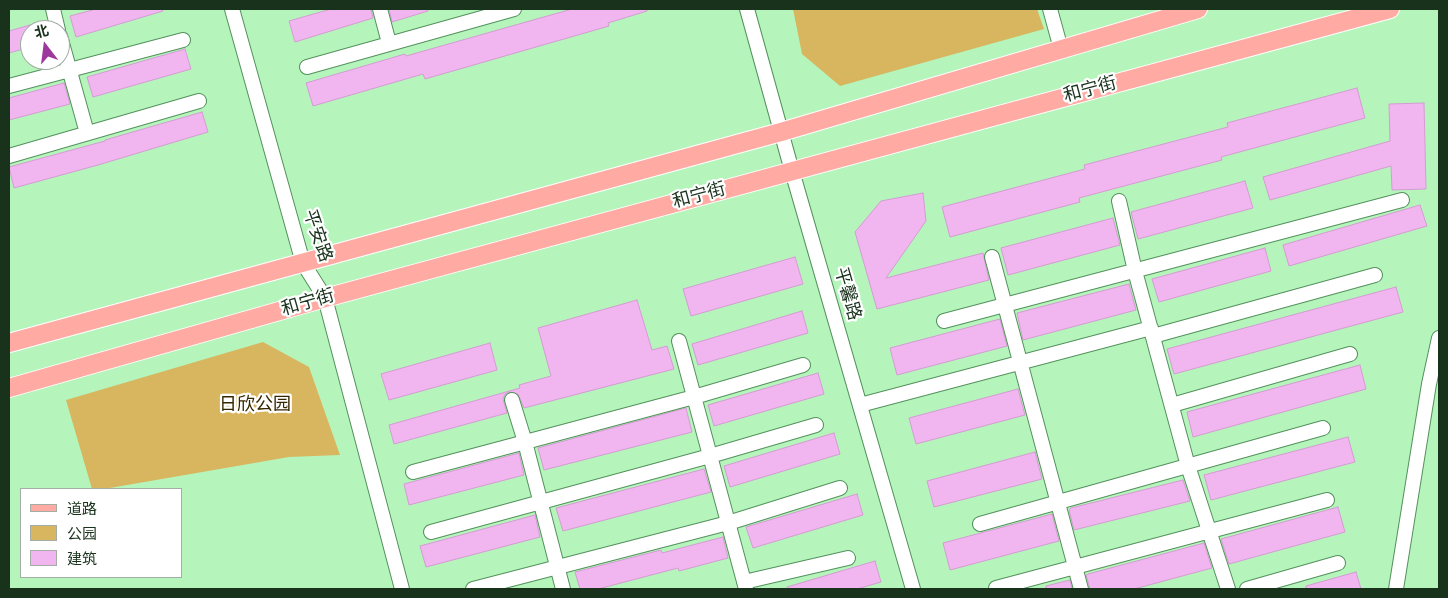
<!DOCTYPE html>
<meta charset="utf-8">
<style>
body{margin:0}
#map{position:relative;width:1448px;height:598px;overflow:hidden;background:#b5f5bc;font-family:"DM Sans","Noto Sans SC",sans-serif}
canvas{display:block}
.frame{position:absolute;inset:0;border:10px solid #18321c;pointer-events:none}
.legend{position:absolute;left:20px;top:488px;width:162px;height:90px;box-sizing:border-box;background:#fff;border:1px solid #a3ada4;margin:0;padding:6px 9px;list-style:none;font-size:15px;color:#18321c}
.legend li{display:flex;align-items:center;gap:10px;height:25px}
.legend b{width:25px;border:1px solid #a3ada4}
.north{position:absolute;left:20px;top:20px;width:50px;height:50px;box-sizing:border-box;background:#fff;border:1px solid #a3ada4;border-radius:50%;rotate:345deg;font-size:14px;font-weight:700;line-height:20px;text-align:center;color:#18321c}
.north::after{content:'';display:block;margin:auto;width:18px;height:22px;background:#9d389d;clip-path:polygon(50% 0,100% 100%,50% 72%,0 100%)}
</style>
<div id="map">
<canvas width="1448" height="598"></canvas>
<div class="frame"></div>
<ul class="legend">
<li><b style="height:6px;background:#ffaaa3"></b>道路</li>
<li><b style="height:14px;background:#d8b65f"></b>公园</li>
<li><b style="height:14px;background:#f1b6ef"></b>建筑</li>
</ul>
<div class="north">北</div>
</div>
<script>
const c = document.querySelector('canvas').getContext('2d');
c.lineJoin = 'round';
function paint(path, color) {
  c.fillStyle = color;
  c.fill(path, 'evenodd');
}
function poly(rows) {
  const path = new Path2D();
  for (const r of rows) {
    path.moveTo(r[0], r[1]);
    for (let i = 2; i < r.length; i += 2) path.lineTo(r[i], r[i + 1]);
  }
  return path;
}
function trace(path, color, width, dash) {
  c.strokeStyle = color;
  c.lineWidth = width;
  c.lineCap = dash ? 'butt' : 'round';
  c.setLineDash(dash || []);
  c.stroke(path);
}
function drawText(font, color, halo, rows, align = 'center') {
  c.font = font + ' "DM Sans","Noto Sans SC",sans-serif';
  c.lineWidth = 4.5;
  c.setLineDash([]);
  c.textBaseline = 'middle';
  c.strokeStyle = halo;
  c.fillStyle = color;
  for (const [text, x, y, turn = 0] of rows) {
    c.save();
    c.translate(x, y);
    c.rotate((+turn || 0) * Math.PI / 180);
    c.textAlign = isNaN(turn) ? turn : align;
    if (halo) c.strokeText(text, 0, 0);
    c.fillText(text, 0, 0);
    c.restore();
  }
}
paint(poly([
 [793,9,1037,9,1044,29,840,86,802,54],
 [263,342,309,367,340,455,289,457,104,489,92,489,66,400]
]), '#d8b65f');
const building = poly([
 [96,9,162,9,163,11,76,37,70,16,96,9],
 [331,9,371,9,373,18,295,42,289,21,331,9],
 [389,9,427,9,428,11,392,22,389,9],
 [572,9,647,9,647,11,608,23,609,26,425,79,423,74,313,106,306,83,405,54,406,56,572,9],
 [30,25,30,47,9,53,9,31,30,25],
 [185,49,191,69,93,97,87,77,185,49],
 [64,83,70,104,9,120,9,98,64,83],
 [1357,88,1365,118,1221,157,1222,160,1079,198,1080,202,950,237,942,207,1085,169,1084,165,1228,127,1227,123,1357,88],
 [1424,103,1426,189,1392,190,1391,166,1270,200,1263,177,1390,141,1389,104,1424,103],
 [202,112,208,132,98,165,14,188,9,167,105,141,105,140,202,112],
 [1245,181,1253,208,1138,239,1131,212,1245,181],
 [923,193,926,221,886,278,983,253,989,280,877,309,855,232,881,201,923,193],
 [1420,205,1427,226,1289,266,1283,245,1420,205],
 [1113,218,1120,245,1008,275,1001,248,1113,218],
 [1265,248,1271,271,1159,302,1152,279,1265,248],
 [795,257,803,284,691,316,683,289,795,257],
 [1129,284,1136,310,1023,340,1017,313,1129,284],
 [1396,287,1403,312,1174,374,1167,349,1396,287],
 [637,300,652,350,667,346,674,369,524,408,518,394,510,392,505,394,503,399,507,413,394,444,389,425,520,388,519,385,551,376,538,328,637,300],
 [802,311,808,333,698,365,692,344,802,311],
 [1000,319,1007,346,897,375,890,348,1000,319],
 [490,343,497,370,389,400,381,374,490,343],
 [1360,365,1366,389,1193,437,1187,412,1360,365],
 [818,373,824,394,714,426,708,405,818,373],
 [1018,389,1025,415,916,444,909,418,1018,389],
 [686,408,692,432,544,470,538,448,686,408],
 [834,433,840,454,730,487,724,466,834,433],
 [1348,437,1355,462,1211,500,1204,475,1348,437],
 [1035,452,1042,479,934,507,927,481,1035,452],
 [519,453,524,475,409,505,404,484,519,453],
 [704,469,711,492,563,531,556,508,704,469],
 [1183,480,1190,501,1074,530,1069,510,1071,508,1183,480],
 [857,494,863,515,753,548,746,527,857,494],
 [1338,507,1345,532,1229,564,1221,539,1338,507],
 [1052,514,1059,541,950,570,943,543,1052,514],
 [535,515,540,537,426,567,420,546,535,515],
 [723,537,728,558,679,571,678,568,598,589,580,589,575,572,661,550,662,553,723,537],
 [1204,543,1212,568,1134,589,1090,589,1086,575,1088,574,1204,543],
 [875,561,881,582,857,589,788,589,787,587,875,561],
 [1356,572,1361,589,1306,589,1306,586,1356,572],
 [1070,580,1072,589,1046,589,1046,586,1070,580]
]);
paint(building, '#f1b6ef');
trace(building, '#d49bd2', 1);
const minor = poly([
 [53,9,58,30],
 [232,9,303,263,325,298,402,589],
 [380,9,389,43],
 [747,9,792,171,913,589],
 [1050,9,1061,49],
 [60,36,87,133],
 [307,67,514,9],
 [9,86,183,40],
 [9,156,199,101],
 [1119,201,1135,271,1188,466,1228,589],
 [992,257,1081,589],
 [944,321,1402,200],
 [1153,336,1375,275],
 [679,341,746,589],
 [512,400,525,442,563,589],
 [860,405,1151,328],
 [1172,405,1350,354],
 [413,472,694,397,803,365],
 [980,524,1323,428],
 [431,532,710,456,816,425],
 [744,582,848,558],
 [996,588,1327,500],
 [473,589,728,523,840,488],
 [1247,589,1338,563],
 [1396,589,1429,384,1439,338]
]);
const major = poly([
 [9,343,781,132,1198,9],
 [9,388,325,298,1390,9]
]);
trace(minor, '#54915d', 16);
trace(major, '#fff', 20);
trace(minor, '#fff', 14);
trace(major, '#ffaaa3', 18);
drawText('18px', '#18321c', '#fff', [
 ["和宁街",1090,90,-15],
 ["和宁街",699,196,-15],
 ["平安路",317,236,71],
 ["平馨路",847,294,74],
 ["和宁街",308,303,-16]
]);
drawText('18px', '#362700', '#fff', [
 ["日欣公园",255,405]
]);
</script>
